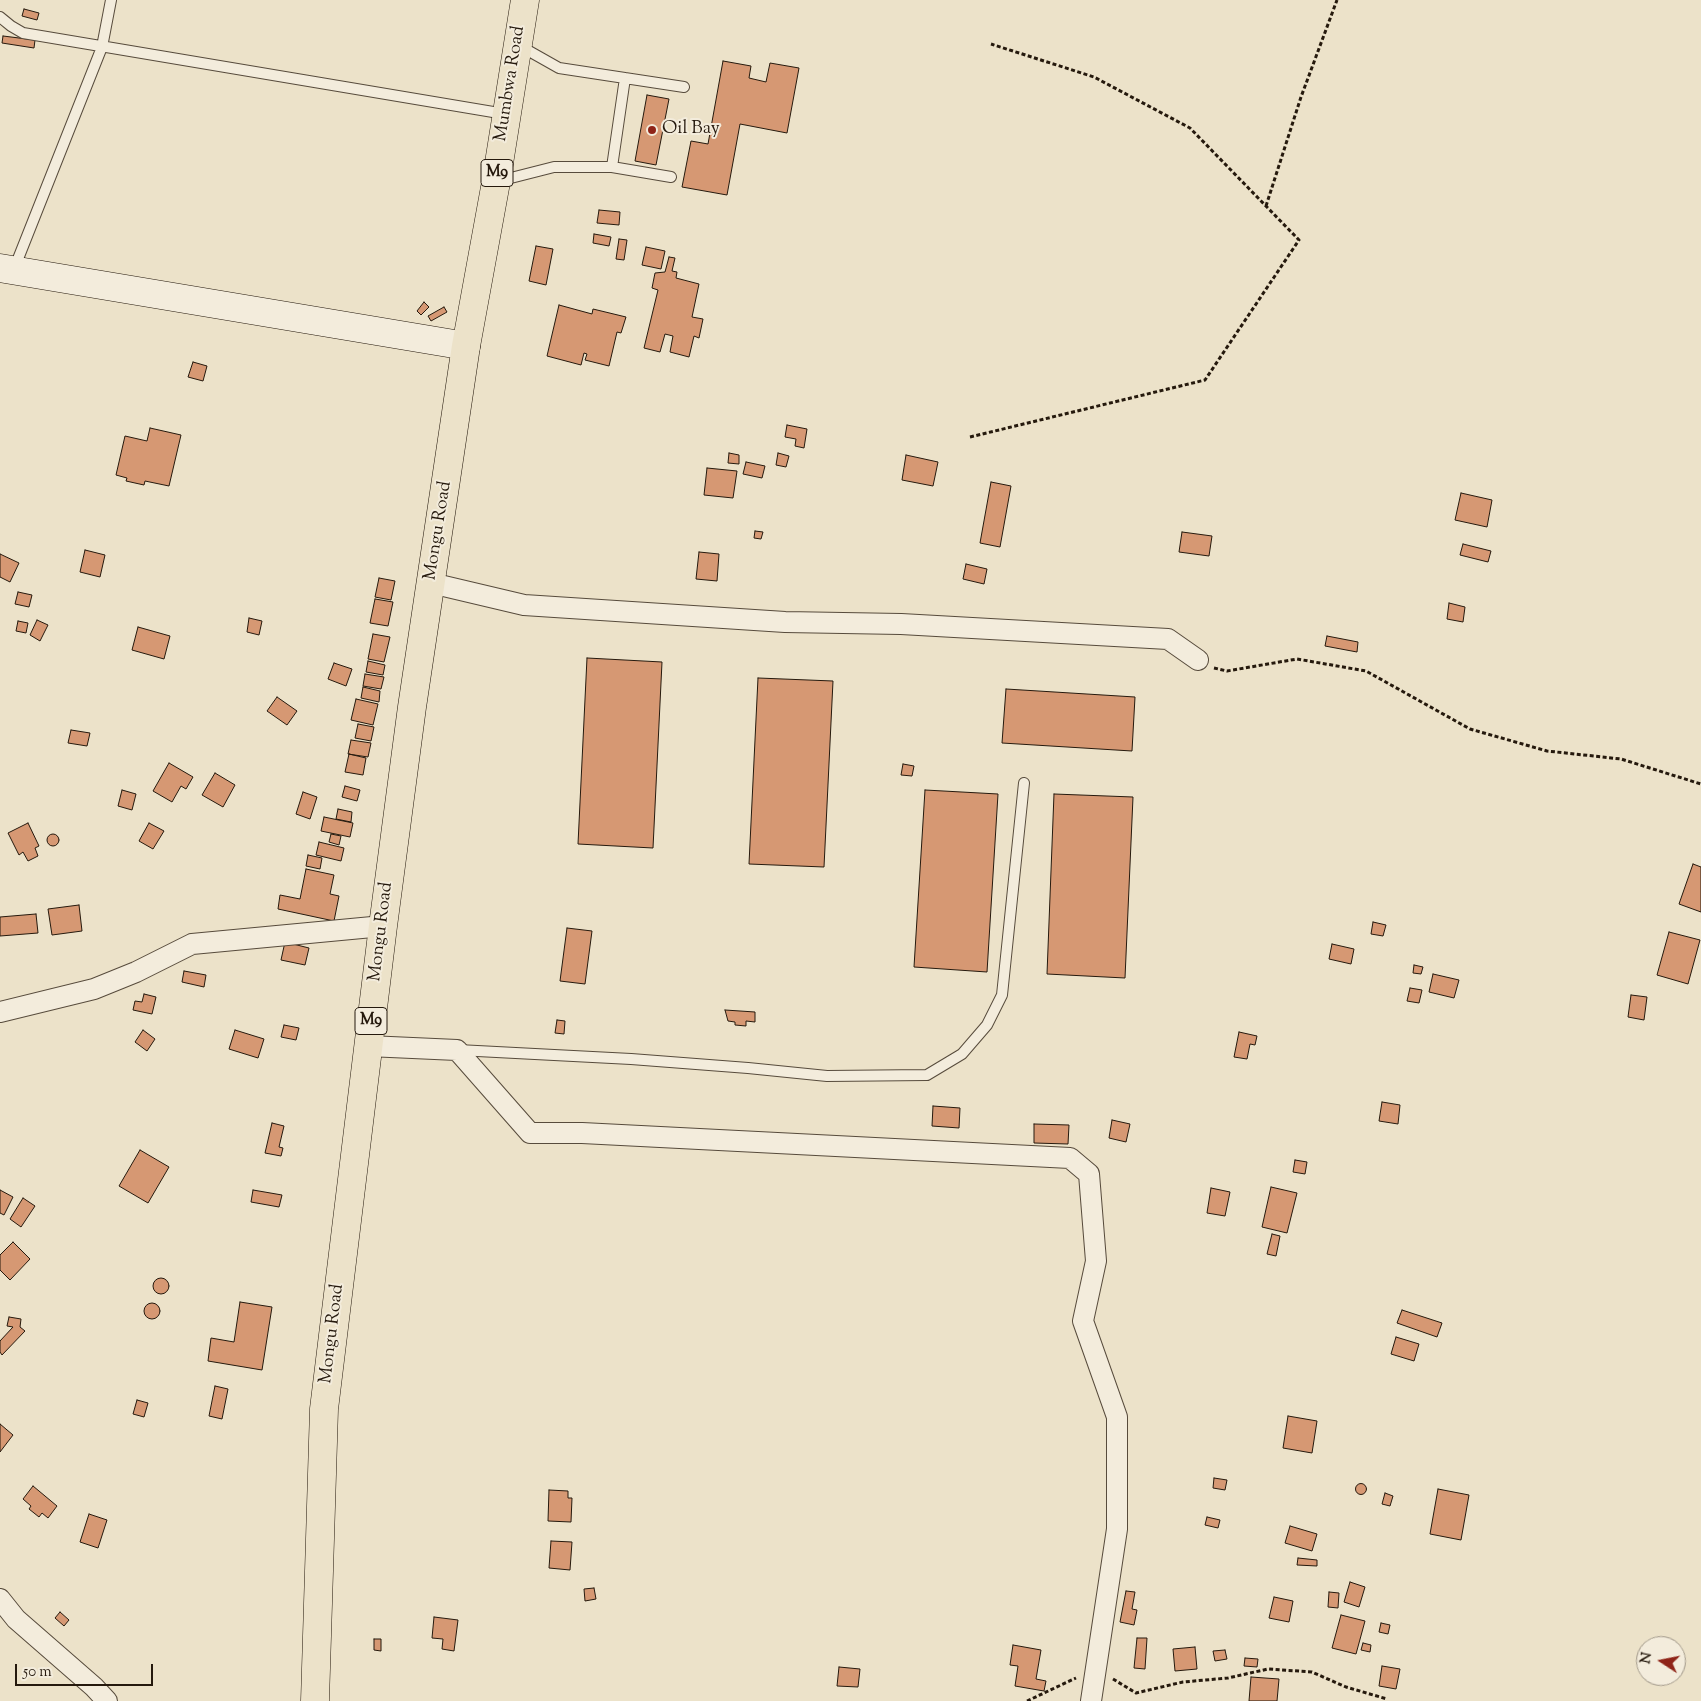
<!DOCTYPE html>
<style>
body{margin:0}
#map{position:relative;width:1701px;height:1701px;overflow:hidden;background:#ece2c9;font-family:"Sorts Mill Goudy",serif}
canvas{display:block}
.north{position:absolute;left:1636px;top:1636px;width:50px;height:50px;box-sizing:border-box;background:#f3ecdc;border:1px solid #a19889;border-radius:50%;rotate:281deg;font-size:14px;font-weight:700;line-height:20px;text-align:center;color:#25190d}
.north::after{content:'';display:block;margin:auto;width:18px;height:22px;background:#8f2418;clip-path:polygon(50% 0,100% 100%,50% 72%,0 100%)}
.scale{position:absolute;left:15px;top:1664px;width:138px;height:22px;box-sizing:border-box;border:2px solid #25190d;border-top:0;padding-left:6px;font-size:15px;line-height:18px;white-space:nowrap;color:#25190d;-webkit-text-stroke:4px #f3ecdc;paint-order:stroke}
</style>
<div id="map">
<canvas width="1701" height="1701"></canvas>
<div class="north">N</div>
<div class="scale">50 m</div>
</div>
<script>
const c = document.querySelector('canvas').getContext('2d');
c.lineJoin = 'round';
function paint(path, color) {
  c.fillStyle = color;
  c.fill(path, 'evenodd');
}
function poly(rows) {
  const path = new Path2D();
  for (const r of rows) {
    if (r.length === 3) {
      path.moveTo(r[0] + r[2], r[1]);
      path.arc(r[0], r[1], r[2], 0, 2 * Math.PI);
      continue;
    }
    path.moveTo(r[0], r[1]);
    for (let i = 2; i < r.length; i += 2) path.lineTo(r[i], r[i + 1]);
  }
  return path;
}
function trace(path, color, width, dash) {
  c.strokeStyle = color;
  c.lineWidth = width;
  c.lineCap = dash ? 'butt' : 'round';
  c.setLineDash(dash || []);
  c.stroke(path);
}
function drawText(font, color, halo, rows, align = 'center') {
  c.font = font + ' "Sorts Mill Goudy",serif';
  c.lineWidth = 4;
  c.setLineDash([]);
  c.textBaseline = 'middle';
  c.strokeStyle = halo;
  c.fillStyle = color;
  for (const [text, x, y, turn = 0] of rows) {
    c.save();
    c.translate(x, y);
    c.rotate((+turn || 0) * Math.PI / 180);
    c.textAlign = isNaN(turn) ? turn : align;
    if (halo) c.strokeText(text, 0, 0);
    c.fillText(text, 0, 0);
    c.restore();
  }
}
const building = poly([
 [24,9,39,13,37,20,22,16,24,9],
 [3,36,35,40,34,48,2,43,3,36],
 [723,61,751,66,749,78,766,82,770,63,799,68,787,133,740,124,727,195,682,187,691,141,708,144,723,61],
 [647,95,669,99,656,165,635,161,647,95],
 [599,210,620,212,619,225,597,223,599,210],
 [594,234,611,237,609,246,593,243,594,234],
 [619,239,627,240,624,260,616,259,619,239],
 [536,246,553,249,546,285,529,281,536,246],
 [646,247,665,251,661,269,642,265,646,247],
 [669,257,675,258,672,271,677,272,676,278,699,284,692,317,703,319,699,338,694,336,689,357,670,352,673,336,665,334,660,352,644,348,658,290,652,288,655,273,665,272,669,257],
 [424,302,429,307,421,315,417,311,424,302],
 [559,305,592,314,593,309,626,317,621,333,617,332,609,366,585,360,587,354,584,353,581,365,547,356,559,305],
 [444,307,447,312,431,321,428,316,444,307],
 [193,362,207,366,203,381,188,377,193,362],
 [787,425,807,429,804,448,795,446,796,439,785,437,787,425],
 [150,428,181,435,169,486,145,481,144,485,126,481,127,478,116,475,125,436,147,441,150,428],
 [729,453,739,455,739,464,728,463,729,453],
 [778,453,789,456,786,467,776,465,778,453],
 [906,455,938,462,933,486,902,480,906,455],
 [746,462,765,466,762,478,743,474,746,462],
 [707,468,737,471,733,498,704,495,707,468],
 [991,482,1011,486,1000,547,980,543,991,482],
 [1461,493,1492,500,1487,527,1455,520,1461,493],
 [755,531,763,532,761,539,754,538,755,531],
 [1182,532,1212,536,1209,556,1179,552,1182,532],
 [1463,544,1491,551,1488,562,1460,555,1463,544],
 [85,550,105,555,100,577,80,572,85,550],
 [699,552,719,554,717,581,696,579,699,552],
 [0,554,19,563,10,582,0,577,0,554],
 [966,564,987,569,984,584,963,579,966,564],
 [379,578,395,581,391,600,375,597,379,578],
 [18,592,32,595,29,607,15,604,18,592],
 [375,599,393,602,388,626,370,623,375,599],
 [1449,603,1465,607,1463,622,1447,619,1449,603],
 [249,618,262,621,259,635,247,632,249,618],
 [37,620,48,625,40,641,30,635,37,620],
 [18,621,28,623,26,633,16,631,18,621],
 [138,627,170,636,164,659,132,650,138,627],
 [373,634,390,637,384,662,368,659,373,634],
 [1327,636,1358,642,1357,652,1325,646,1327,636],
 [587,658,662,662,653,848,578,844,587,658],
 [368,661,385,665,383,675,366,672,368,661],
 [334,663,352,669,346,686,328,679,334,663],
 [365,674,384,677,381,689,363,686,365,674],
 [758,678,833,681,824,867,749,864,758,678],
 [363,687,380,691,379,702,361,698,363,687],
 [1006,689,1135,697,1132,751,1002,743,1006,689],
 [277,697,297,711,287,725,267,711,277,697],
 [356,699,378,704,373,725,351,720,356,699],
 [358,724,374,727,371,741,355,738,358,724],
 [71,730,90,733,87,746,68,743,71,730],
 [351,740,371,743,368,757,348,754,351,740],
 [349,754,366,758,363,775,345,772,349,754],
 [169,763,193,777,186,789,181,786,172,802,153,791,169,763],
 [903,764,914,766,912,776,901,775,903,764],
 [215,773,235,785,223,807,202,795,215,773],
 [345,786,360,790,357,801,342,797,345,786],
 [122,790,136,794,132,810,118,806,122,790],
 [925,790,998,794,987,972,914,967,925,790],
 [303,792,317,797,310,819,296,814,303,792],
 [1054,794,1133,797,1125,978,1047,974,1054,794],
 [338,809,352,812,351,822,336,819,338,809],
 [324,817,353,823,350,837,321,831,324,817],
 [28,823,39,846,35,848,38,856,28,861,23,852,19,855,8,833,28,823],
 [149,823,164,831,153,849,139,841,149,823],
 [331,834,341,836,339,845,329,842,331,834],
 [53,840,6],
 [319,842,344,848,341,861,316,855,319,842],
 [308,855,322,858,320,869,306,866,308,855],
 [1693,864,1701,867,1701,912,1679,904,1693,864],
 [306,869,334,875,330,894,339,896,334,921,278,909,280,895,300,899,306,869],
 [79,905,82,931,52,935,48,909,79,905],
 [36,914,38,933,0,936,0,917,36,914],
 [1373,922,1386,925,1383,936,1371,934,1373,922],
 [567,928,592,931,585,984,560,981,567,928],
 [1669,932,1700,940,1688,984,1657,975,1669,932],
 [285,942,309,948,305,965,281,960,285,942],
 [1332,944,1354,949,1351,964,1329,959,1332,944],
 [1414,965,1423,967,1421,974,1413,973,1414,965],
 [184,971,206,975,204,987,182,982,184,971],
 [1433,974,1459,980,1454,998,1429,992,1433,974],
 [1410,988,1422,990,1419,1003,1407,1001,1410,988],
 [144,994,156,997,152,1014,133,1010,135,1001,142,1002,144,994],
 [1631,995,1647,997,1644,1020,1628,1017,1631,995],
 [725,1010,755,1012,755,1022,746,1021,746,1026,735,1025,735,1022,728,1021,725,1010],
 [557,1020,565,1021,564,1034,555,1033,557,1020],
 [284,1025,299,1028,296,1040,281,1037,284,1025],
 [143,1030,155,1039,147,1051,135,1042,143,1030],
 [235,1030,264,1039,258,1058,229,1049,235,1030],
 [1239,1032,1257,1036,1255,1045,1250,1044,1247,1059,1234,1057,1239,1032],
 [1382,1102,1400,1105,1398,1124,1379,1121,1382,1102],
 [933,1106,960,1108,959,1128,932,1126,933,1106],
 [1112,1120,1130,1124,1126,1142,1109,1138,1112,1120],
 [272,1123,284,1126,279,1147,283,1148,281,1156,265,1153,272,1123],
 [1034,1124,1069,1125,1068,1144,1034,1143,1034,1124],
 [140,1150,169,1167,148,1203,119,1186,140,1150],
 [1295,1160,1307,1162,1305,1174,1293,1172,1295,1160],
 [1271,1187,1297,1193,1287,1233,1262,1227,1271,1187],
 [1211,1188,1230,1192,1225,1216,1207,1213,1211,1188],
 [0,1190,13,1197,4,1215,0,1213,0,1190],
 [253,1190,282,1195,279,1207,251,1202,253,1190],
 [23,1198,35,1206,21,1227,10,1219,23,1198],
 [1272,1234,1280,1236,1276,1256,1267,1254,1272,1234],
 [13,1242,30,1259,10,1280,0,1270,0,1255,13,1242],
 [161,1286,8],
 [240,1302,272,1307,262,1370,208,1361,211,1338,234,1342,240,1302],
 [152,1311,8],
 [1402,1310,1442,1323,1437,1337,1397,1323,1402,1310],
 [9,1317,21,1319,20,1327,25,1331,2,1355,0,1352,0,1341,13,1327,7,1326,9,1317],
 [1396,1337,1419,1344,1414,1361,1391,1354,1396,1337],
 [215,1386,228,1389,222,1419,209,1416,215,1386],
 [137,1400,148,1403,144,1417,133,1414,137,1400],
 [1288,1416,1317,1421,1312,1453,1283,1448,1288,1416],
 [0,1424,13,1435,0,1452,0,1424],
 [1214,1478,1227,1480,1225,1490,1213,1488,1214,1478],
 [1361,1489,5.5],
 [33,1486,57,1506,48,1518,42,1513,39,1517,29,1509,31,1506,23,1499,33,1486],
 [1438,1489,1469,1495,1461,1540,1430,1534,1438,1489],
 [549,1490,568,1491,568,1498,572,1498,571,1522,548,1521,549,1490],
 [1385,1493,1393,1496,1390,1506,1382,1504,1385,1493],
 [89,1514,107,1520,98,1548,80,1542,89,1514],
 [1207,1517,1220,1520,1218,1528,1205,1525,1207,1517],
 [1290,1526,1317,1534,1312,1551,1285,1543,1290,1526],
 [551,1541,572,1542,570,1570,549,1568,551,1541],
 [1298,1558,1317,1560,1317,1566,1297,1565,1298,1558],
 [1350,1582,1365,1587,1359,1607,1344,1602,1350,1582],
 [594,1588,596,1599,585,1601,584,1589,594,1588],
 [1126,1591,1135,1592,1132,1609,1137,1610,1134,1625,1120,1622,1126,1591],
 [1329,1592,1339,1593,1338,1608,1328,1607,1329,1592],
 [1274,1597,1293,1601,1289,1622,1269,1618,1274,1597],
 [60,1612,69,1620,64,1626,55,1618,60,1612],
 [1341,1615,1365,1621,1356,1654,1332,1648,1341,1615],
 [434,1617,458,1620,454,1651,442,1649,443,1639,432,1638,434,1617],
 [1381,1623,1390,1625,1388,1634,1379,1632,1381,1623],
 [1137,1638,1147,1638,1145,1669,1134,1668,1137,1638],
 [374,1639,381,1639,381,1651,374,1650,374,1639],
 [1363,1643,1371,1645,1370,1652,1361,1650,1363,1643],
 [1013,1645,1041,1650,1036,1679,1046,1681,1044,1691,1015,1686,1018,1666,1010,1665,1013,1645],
 [1195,1647,1197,1669,1175,1671,1173,1649,1195,1647],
 [1225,1650,1227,1659,1215,1661,1213,1651,1225,1650],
 [1245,1658,1258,1659,1257,1667,1244,1666,1245,1658],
 [1382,1666,1400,1669,1396,1689,1379,1686,1382,1666],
 [839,1667,860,1669,858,1687,837,1686,839,1667],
 [1251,1677,1279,1679,1277,1701,1249,1701,1251,1677]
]);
paint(building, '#d69873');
trace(building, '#25190d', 1);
const lane = poly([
 [0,17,11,26,23,33,505,114],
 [520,46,559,68,684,87],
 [612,167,625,78],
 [499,181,554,167,612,167,671,177],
 [14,269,102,47,111,0],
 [458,1050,631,1059,748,1068,827,1076,927,1075,962,1054,987,1025,1002,995,1024,783]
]);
const street = poly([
 [431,583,524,605,785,622,901,624,1168,639,1198,660],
 [0,1012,94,989,136,972,192,944,383,926],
 [368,1046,457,1050,530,1133,582,1133,1070,1158,1089,1174,1096,1261,1083,1321,1117,1417,1117,1529,1091,1701],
 [0,1599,16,1619,94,1687,107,1701]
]);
const secondary = poly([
 [0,268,466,346]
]);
const primary = poly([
 [315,1701,324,1409,383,926,412,707,466,346,496,182,525,0]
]);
trace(lane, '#574b3c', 12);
trace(street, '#574b3c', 22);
trace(secondary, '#25190d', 29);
trace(primary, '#25190d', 29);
trace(poly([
 [1266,206,1301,97,1337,0],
 [970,437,1205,380,1299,240,1190,128,1094,77,991,44],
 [1214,668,1227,671,1297,659,1366,671,1470,729,1547,751,1621,759,1701,784],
 [1113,1679,1136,1693,1183,1682,1228,1678,1268,1669,1312,1672,1346,1687,1387,1699],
 [1027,1701,1076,1678]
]), '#25190d', 3, [4, 2.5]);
trace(lane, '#f3ecdc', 10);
trace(street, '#f3ecdc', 20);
trace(secondary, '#f3ecdc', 28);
trace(primary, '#ece2c9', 28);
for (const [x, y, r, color] of [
 [652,130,5,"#8f2418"]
]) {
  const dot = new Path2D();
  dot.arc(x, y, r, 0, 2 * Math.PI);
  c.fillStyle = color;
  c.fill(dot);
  trace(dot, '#f3ecdc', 2);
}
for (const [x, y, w] of [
 [497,173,32],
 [371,1021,32]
]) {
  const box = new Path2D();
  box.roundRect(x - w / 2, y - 13.5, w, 27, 4);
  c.fillStyle = '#f3ecdc';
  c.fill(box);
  trace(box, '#25190d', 1);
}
drawText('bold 16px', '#25190d', null, [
 ["M9",497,173],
 ["M9",371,1021]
]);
drawText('18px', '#25190d', '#f3ecdc', [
 ["Mumbwa Road",511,84,-81],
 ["Mongu Road",439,531,-81],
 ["Mongu Road",382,932,-83],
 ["Mongu Road",333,1334,-83]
]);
drawText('18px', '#25190d', '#f3ecdc', [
 ["Oil Bay",662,130]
], 'left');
</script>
